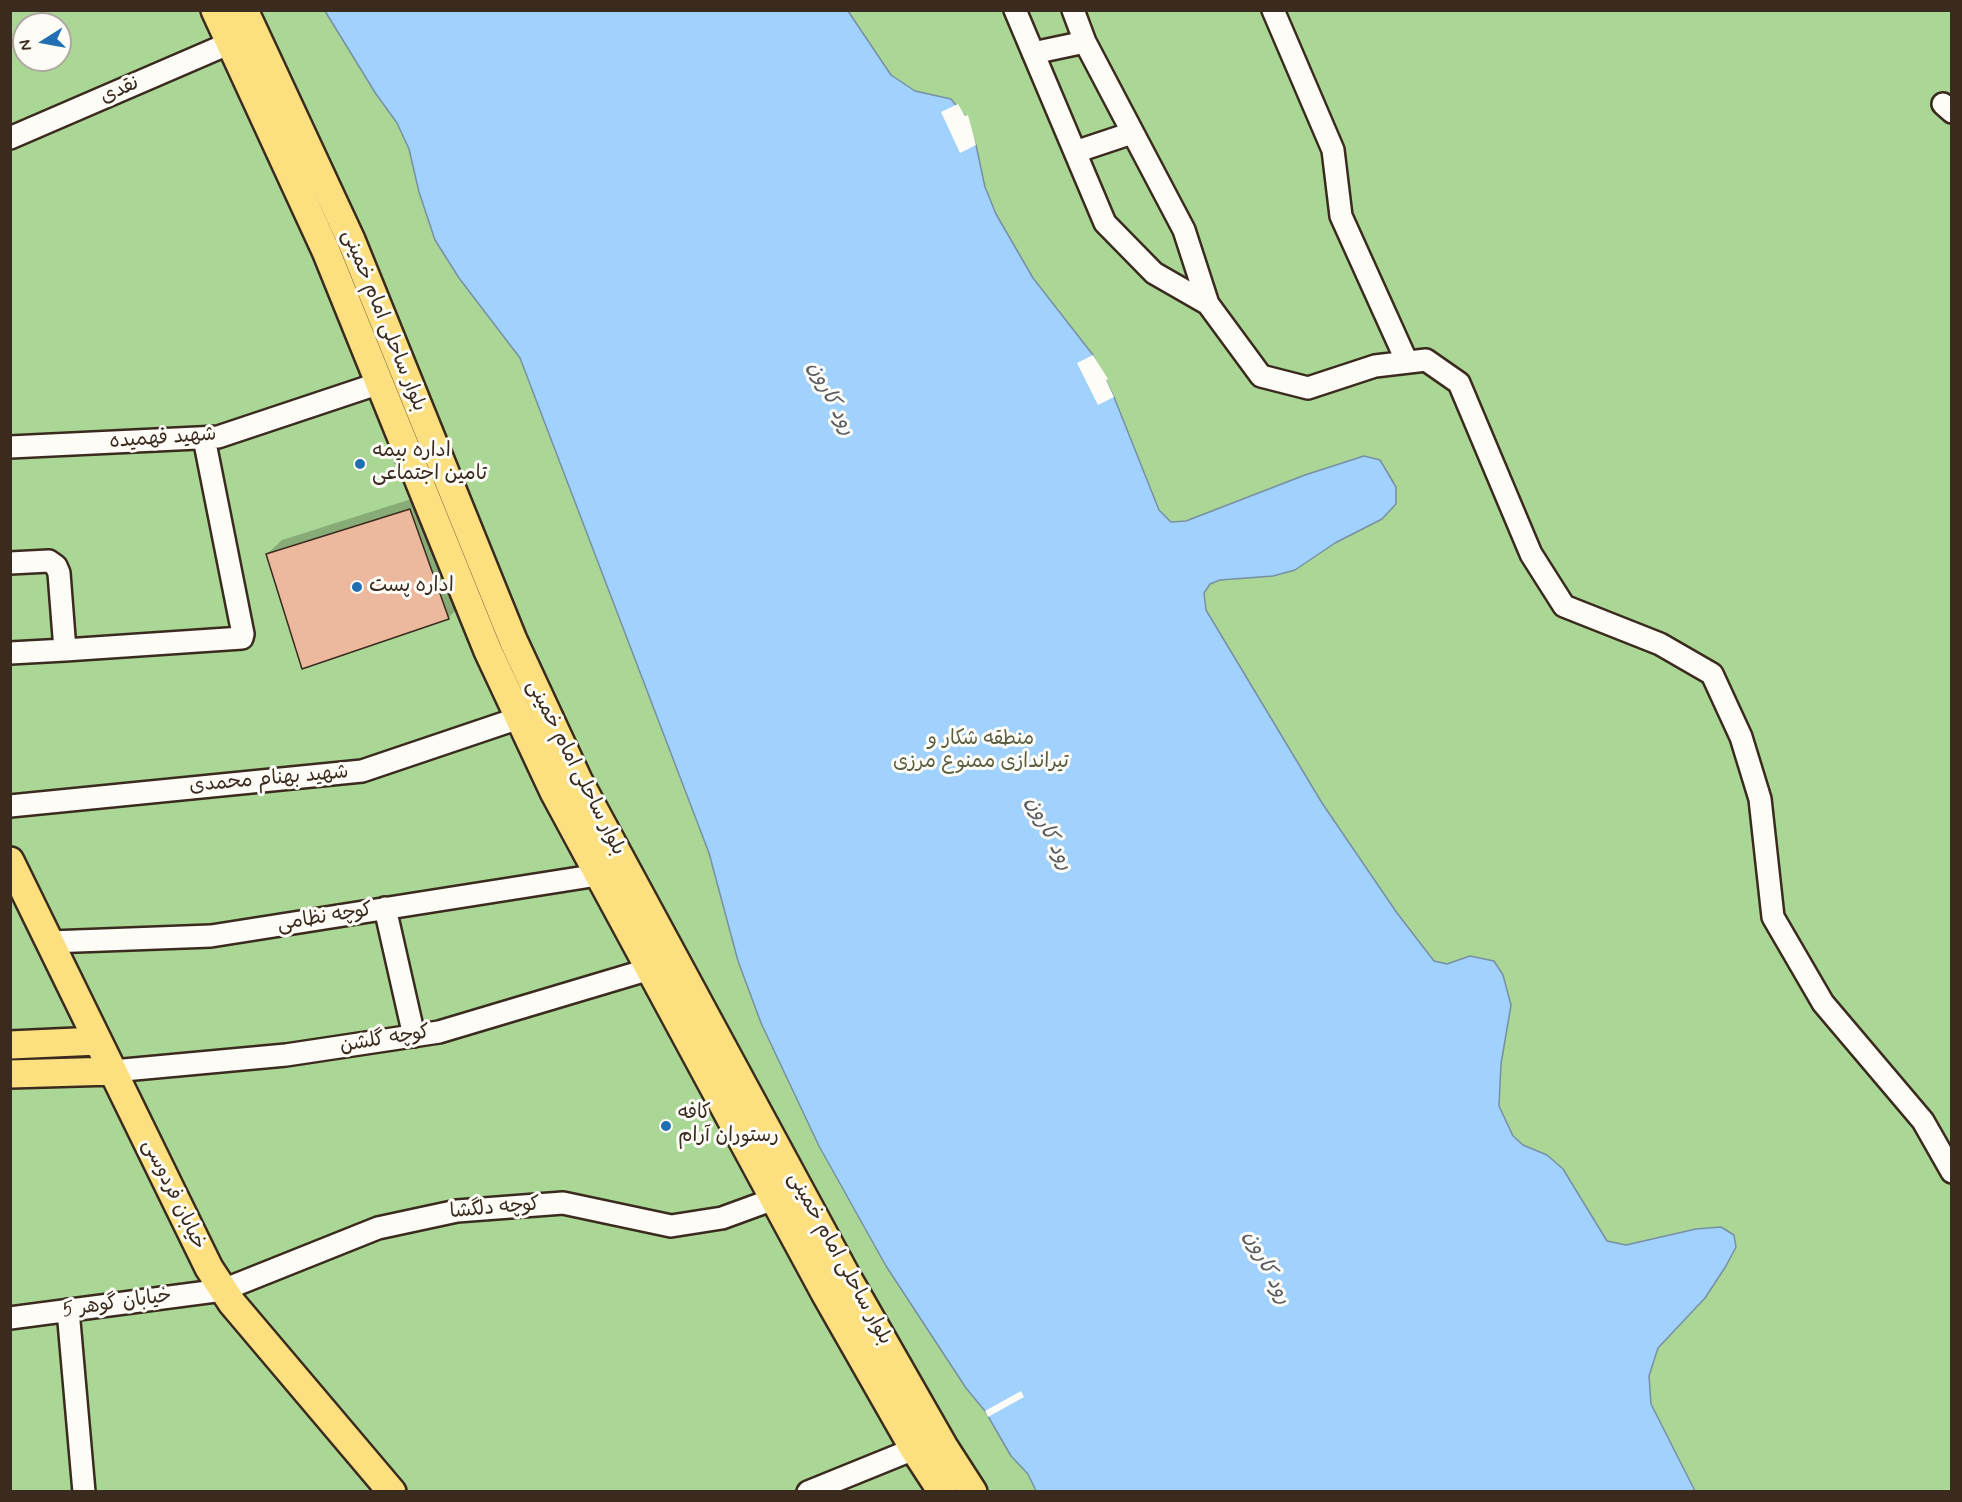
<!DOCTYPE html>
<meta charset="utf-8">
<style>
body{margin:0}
#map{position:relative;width:1962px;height:1502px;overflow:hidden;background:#fdfcf7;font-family:Mynerve,sans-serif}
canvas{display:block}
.frame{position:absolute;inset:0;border:12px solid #3b2a1e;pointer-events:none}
.north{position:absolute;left:12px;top:12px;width:60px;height:60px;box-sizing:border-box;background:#fdfcf7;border:2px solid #afa8a0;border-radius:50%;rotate:259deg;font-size:16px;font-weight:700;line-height:24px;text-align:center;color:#3b2a1e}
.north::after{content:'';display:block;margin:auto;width:21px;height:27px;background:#1f6fb2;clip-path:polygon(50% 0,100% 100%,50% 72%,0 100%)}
</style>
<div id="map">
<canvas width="1962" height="1502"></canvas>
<div class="frame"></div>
<div class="north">N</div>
</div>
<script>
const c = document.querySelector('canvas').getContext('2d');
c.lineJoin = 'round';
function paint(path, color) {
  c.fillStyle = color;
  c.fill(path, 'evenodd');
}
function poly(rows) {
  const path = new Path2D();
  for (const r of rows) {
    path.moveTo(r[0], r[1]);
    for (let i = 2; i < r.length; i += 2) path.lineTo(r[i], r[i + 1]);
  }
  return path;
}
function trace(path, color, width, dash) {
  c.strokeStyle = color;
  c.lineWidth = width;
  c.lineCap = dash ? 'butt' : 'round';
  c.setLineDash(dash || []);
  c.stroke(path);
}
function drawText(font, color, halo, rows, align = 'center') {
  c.font = font + ' Mynerve,"Playpen Sans Arabic",sans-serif';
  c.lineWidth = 6;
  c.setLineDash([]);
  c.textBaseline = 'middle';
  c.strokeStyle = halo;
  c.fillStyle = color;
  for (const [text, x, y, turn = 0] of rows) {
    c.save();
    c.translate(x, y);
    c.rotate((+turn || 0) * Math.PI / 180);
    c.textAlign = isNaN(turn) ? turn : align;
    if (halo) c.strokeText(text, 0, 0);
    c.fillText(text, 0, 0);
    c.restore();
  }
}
paint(poly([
 [11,11,1951,11,1951,1491,11,1491],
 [24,24,60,24,60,60,24,60]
]), '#aad795');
const water = poly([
 [325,11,848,11,891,75,915,91,951,99,965,116,976,145,985,187,996,214,1033,278,1093,355,1114,397,1159,510,1171,522,1186,521,1305,475,1364,456,1380,460,1396,487,1396,504,1382,519,1335,543,1295,570,1273,576,1220,580,1210,584,1204,593,1206,610,1322,803,1397,913,1434,961,1447,964,1470,956,1494,961,1503,975,1511,1005,1501,1064,1499,1106,1513,1136,1523,1145,1547,1155,1563,1169,1607,1241,1626,1245,1696,1229,1721,1227,1734,1235,1736,1247,1726,1266,1705,1298,1658,1348,1649,1376,1651,1404,1695,1491,1036,1491,1028,1474,1011,1456,985,1411,966,1388,886,1266,819,1146,761,1023,738,961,709,853,520,358,459,278,435,240,419,192,409,149,397,123,376,94,325,11]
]);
paint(water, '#a0d2fd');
trace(water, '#788fa4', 1.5);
paint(poly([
 [958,104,965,116,968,115,976,145,960,153,941,112],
 [1093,355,1108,379,1106,380,1114,397,1098,405,1077,363],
 [1021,1391,1024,1397,988,1417,985,1411]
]), '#fdfcf7');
paint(poly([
 [424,495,462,604,448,618,267,554,282,540]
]), '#0003');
const building = poly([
 [410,509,449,619,302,669,266,554,410,509]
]);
paint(building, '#ecb89e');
trace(building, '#3b2a1e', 1.5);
const minor = poly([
 [1015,10,1105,223,1154,273,1208,304,1261,376,1308,388,1375,366,1426,360,1459,383,1531,554,1564,606,1660,644,1712,674,1741,737,1760,799,1773,917,1823,1003,1923,1121,1952,1172],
 [1073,10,1085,42],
 [1273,10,1333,150,1341,216,1407,362],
 [1033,53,1085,42,1184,230,1208,304],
 [1943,104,1952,112],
 [10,138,244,37],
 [1075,152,1132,133],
 [10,447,218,437,380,383],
 [10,563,49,561,56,566,59,573,65,650,10,653],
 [65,650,242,638,243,634,204,438],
 [10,806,362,771,519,718],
 [385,908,414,1036],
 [50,942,211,936,598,875],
 [113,1071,286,1055,439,1032,650,969],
 [68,1310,84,1492],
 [10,1318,223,1290,378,1228,457,1211,563,1203,671,1226,722,1218,774,1199],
 [808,1492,914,1449]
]);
const major = poly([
 [215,10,326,251,488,651,554,792,825,1293,914,1449,942,1492],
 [244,10,351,240,513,640,578,780,848,1279,944,1447,973,1492],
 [10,861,209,1268,232,1303,392,1492],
 [10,1045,98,1041],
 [10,1074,113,1071]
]);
trace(minor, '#3b2a1e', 26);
trace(major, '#3b2a1e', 32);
trace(minor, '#fdfcf7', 21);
trace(major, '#fce080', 27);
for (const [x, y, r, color] of [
 [360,464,6,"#1f6fb2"],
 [357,587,6,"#1f6fb2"],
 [666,1126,6,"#1f6fb2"]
]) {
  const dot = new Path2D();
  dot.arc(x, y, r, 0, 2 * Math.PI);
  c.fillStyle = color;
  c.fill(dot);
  trace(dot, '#fdfcf7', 2);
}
drawText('20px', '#3b2a1e', '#fdfcf7', [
 ["نقدی",120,91,-24],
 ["بلوار ساحلی امام خمینی",383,321,68],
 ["شهید فهمیده",163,439,-4],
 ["بلوار ساحلی امام خمینی",575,768,63],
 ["شهید بهنام محمدی",269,780,-5],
 ["کوچه نظامی",325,918,-9],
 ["کوچه گلشن",385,1040,-9],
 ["خیابان فردوسی",173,1195,64],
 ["کوچه دلگشا",495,1209,-5],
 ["بلوار ساحلی امام خمینی",839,1259,61],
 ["خیابان گوهر 5",117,1304,-8]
]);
drawText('20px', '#3b2a1e', '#fdfcf7', [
 ["اداره بیمه",372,452],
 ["تامین اجتماعی",372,475],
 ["اداره پست",369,587],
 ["کافه",678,1114],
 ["رستوران آرام",678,1137]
], 'left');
drawText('20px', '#5c5e42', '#fdfcf7', [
 ["منطقه شکار و",981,740],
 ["تیراندازی ممنوع مرزی",981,763]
]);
drawText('italic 21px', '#595c61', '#fdfcf7', [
 ["رود کارون",830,399,63],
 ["رود کارون",1048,834,63],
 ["رود کارون",1266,1268,63]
]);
</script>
